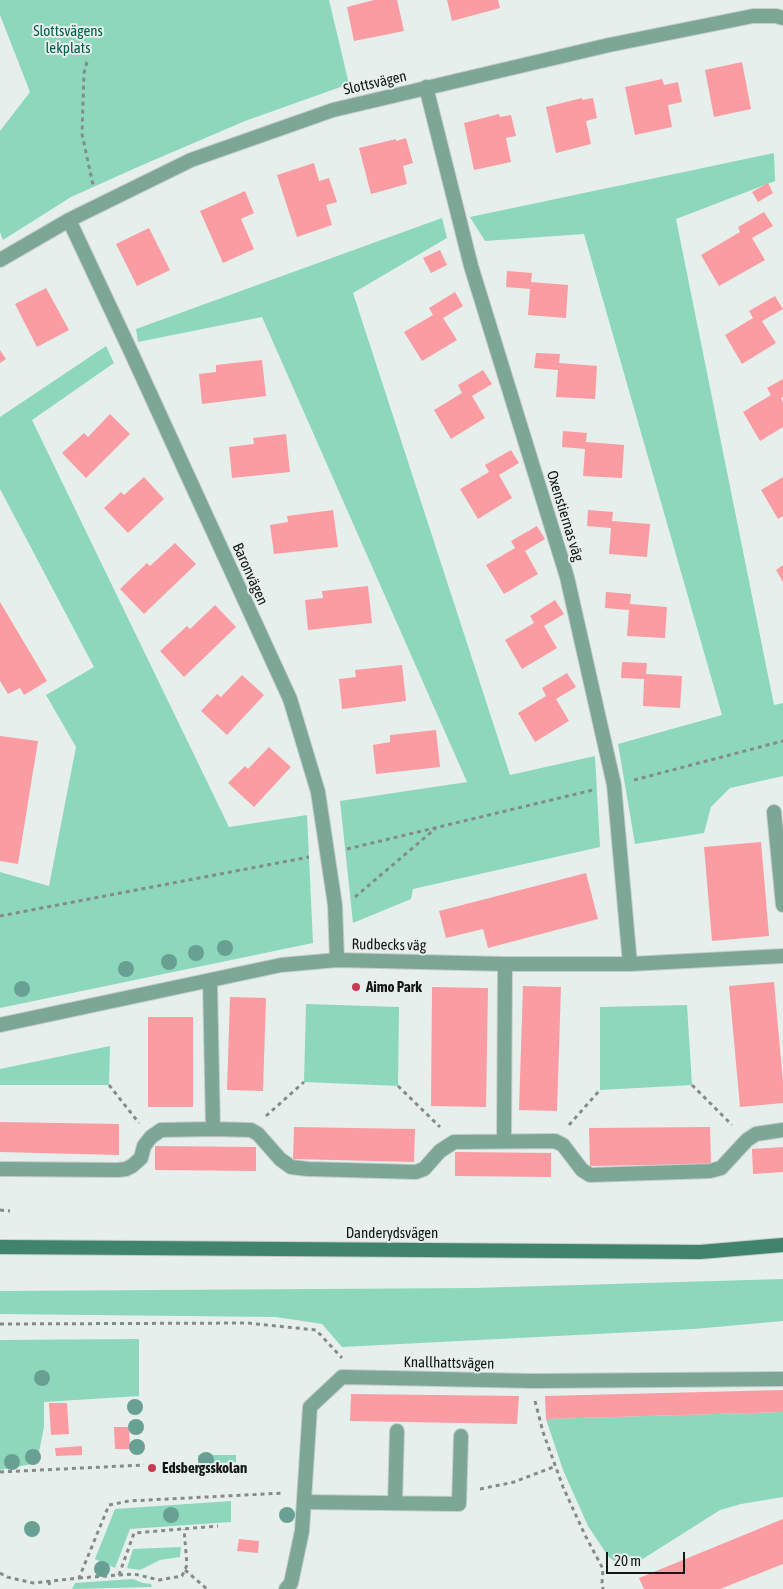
<!DOCTYPE html>
<meta charset="utf-8">
<style>
body{margin:0}
#map{position:relative;width:783px;height:1589px;overflow:hidden;background:#e7efec;font-family:"Asap Condensed",sans-serif}
canvas{display:block}
.scale{position:absolute;left:606px;top:1552px;width:79px;height:22px;box-sizing:border-box;border:2px solid #141716;border-top:0;padding-left:6px;font-size:15px;line-height:18px;white-space:nowrap;color:#141716;-webkit-text-stroke:4px #e7efec;paint-order:stroke}
</style>
<div id="map">
<canvas width="783" height="1589"></canvas>
<div class="scale">20 m</div>
</div>
<script>
const c = document.querySelector('canvas').getContext('2d');
c.lineJoin = 'round';
function paint(path, color) {
  c.fillStyle = color;
  c.fill(path, 'evenodd');
}
function poly(rows) {
  const path = new Path2D();
  for (const r of rows) {
    path.moveTo(r[0], r[1]);
    for (let i = 2; i < r.length; i += 2) path.lineTo(r[i], r[i + 1]);
  }
  return path;
}
function trace(path, color, width, dash) {
  c.strokeStyle = color;
  c.lineWidth = width;
  c.lineCap = dash ? 'butt' : 'round';
  c.setLineDash(dash || []);
  c.stroke(path);
}
function drawText(font, color, halo, rows, align = 'center') {
  c.font = font + ' "Asap Condensed",sans-serif';
  c.lineWidth = 4;
  c.setLineDash([]);
  c.textBaseline = 'middle';
  c.strokeStyle = halo;
  c.fillStyle = color;
  for (const [text, x, y, turn = 0] of rows) {
    c.save();
    c.translate(x, y);
    c.rotate((+turn || 0) * Math.PI / 180);
    c.textAlign = isNaN(turn) ? turn : align;
    if (halo) c.strokeText(text, 0, 0);
    c.fillText(text, 0, 0);
    c.restore();
  }
}
paint(poly([
 [0,0,329,0,349,84,245,121,140,166,71,197,3,240,0,232,0,131,30,92,0,15],
 [774,153,775,181,676,219,774,705,783,703,783,776,730,788,711,807,704,833,635,844,618,744,722,715,584,234,485,241,470,217],
 [442,218,447,238,353,293,510,775,595,756,600,847,413,889,411,899,353,923,340,801,467,782,262,317,138,342,136,329],
 [106,346,114,363,32,420,229,827,307,815,313,943,0,1008,0,872,49,886,76,747,46,695,94,667,0,489,0,417],
 [306,1004,399,1007,398,1086,304,1082],
 [687,1005,692,1085,600,1090,600,1007],
 [110,1046,109,1085,0,1085,0,1069],
 [783,1279,783,1321,694,1329,342,1347,322,1324,276,1317,0,1314,0,1291,474,1288],
 [139,1339,139,1396,44,1402,44,1427,38,1457,32,1464,0,1470,0,1340],
 [783,1412,783,1497,741,1504,720,1510,638,1562,626,1566,614,1561,608,1556,588,1526,563,1470,546,1419],
 [198,1455,236,1455,236,1462,202,1464,198,1460],
 [231,1501,231,1522,130,1529,115,1568,95,1559,115,1509],
 [181,1547,180,1557,160,1560,140,1570,127,1568,133,1549],
 [133,1579,143,1583,151,1584,152,1587,72,1589,75,1583]
]), '#8dd7bd');
paint(poly([
 [374,0,397,0,404,31,354,41,347,7],
 [447,0,498,0,500,8,452,21],
 [742,62,751,109,714,117,705,70],
 [662,79,664,85,678,82,682,102,668,105,672,127,635,135,625,87],
 [582,98,582,100,593,98,597,118,586,121,591,144,556,153,546,107],
 [499,114,500,117,511,115,516,136,506,138,511,162,474,170,464,123],
 [406,138,413,163,403,166,407,184,371,194,359,148,396,139,396,141],
 [314,163,319,181,329,178,337,202,326,205,332,225,297,237,277,175],
 [768,183,773,193,758,202,752,192],
 [245,191,254,213,241,219,254,249,223,263,200,211],
 [764,212,773,226,752,238,765,260,719,286,701,255,740,232,738,227],
 [149,228,170,270,137,286,116,244],
 [440,250,447,265,431,273,423,258],
 [507,271,532,273,531,282,568,285,566,318,528,315,530,289,506,287],
 [46,288,69,330,37,347,15,304],
 [455,292,463,306,443,318,457,340,422,361,404,332,433,315,429,308],
 [775,296,783,309,762,321,776,343,742,364,725,335,753,318,749,311],
 [0,350,6,359,0,363],
 [536,353,560,354,559,363,597,366,595,399,556,397,558,370,534,368],
 [262,360,266,396,202,404,199,374,216,372,216,365],
 [483,370,492,384,472,396,485,418,451,439,434,410,462,393,458,385],
 [783,379,783,397,781,398,783,403,783,427,760,441,743,412,771,395,767,388],
 [110,414,130,434,86,478,62,453,84,433,88,437],
 [563,431,587,433,586,442,624,445,622,478,583,476,585,449,562,447],
 [286,434,290,472,232,478,229,447,254,444,253,438],
 [511,450,519,463,499,475,512,498,478,519,460,489,489,472,485,465],
 [144,477,164,499,128,533,104,508,121,492,124,495],
 [783,477,783,516,778,519,761,490],
 [333,510,338,547,274,554,270,525,288,522,287,516],
 [588,510,613,512,612,521,650,524,647,557,609,554,611,528,587,526],
 [537,526,545,539,525,551,538,574,504,594,486,565,515,548,511,541],
 [175,543,196,564,144,614,120,589,147,563,150,566],
 [783,565,783,582,776,570],
 [368,586,372,623,308,630,305,600,323,598,322,591],
 [606,592,631,594,630,604,667,607,665,638,627,636,629,610,605,608],
 [555,600,564,614,544,626,557,648,522,669,505,640,534,623,530,616],
 [0,602,47,681,24,695,20,688,8,694,0,681],
 [215,605,236,627,184,677,160,651,187,626,190,629],
 [622,662,647,663,646,674,682,676,680,708,643,706,644,679,621,678],
 [402,665,406,701,342,709,339,679,356,677,355,670],
 [567,673,576,687,556,699,569,721,535,742,518,713,546,696,542,688],
 [242,675,264,695,227,735,201,711,217,694,221,697],
 [436,730,440,767,376,774,373,745,390,742,390,735],
 [0,736,38,741,18,864,0,861],
 [269,747,291,767,254,807,228,783,245,766,248,769],
 [761,842,769,936,712,941,704,847],
 [586,873,598,919,488,948,483,929,446,938,439,911],
 [774,982,783,1082,783,1103,740,1107,729,986],
 [523,986,561,987,557,1111,519,1110],
 [432,987,488,988,486,1107,431,1106],
 [230,997,266,998,263,1091,227,1090],
 [148,1017,193,1017,193,1107,148,1107],
 [0,1122,119,1124,119,1155,0,1152],
 [294,1127,415,1129,414,1162,293,1159],
 [710,1127,711,1164,590,1166,589,1128],
 [155,1146,256,1147,256,1171,155,1170],
 [783,1147,783,1172,753,1174,752,1149],
 [455,1152,551,1153,551,1177,455,1176],
 [783,1390,783,1412,546,1419,545,1396],
 [351,1394,519,1396,517,1424,350,1421],
 [49,1403,67,1403,69,1434,51,1435],
 [114,1427,129,1427,130,1449,115,1449],
 [82,1446,82,1455,56,1456,55,1448],
 [783,1519,783,1564,720,1589,644,1589,639,1578],
 [239,1539,259,1541,258,1553,237,1551]
]), '#fb9ba2');
const service = poly([
 [774,812,783,905],
 [210,981,213,1129],
 [504,1141,505,964],
 [0,1169,118,1170,126,1169,132,1166,141,1158,144,1146,151,1137,161,1130,213,1129,251,1130,258,1134,280,1159,291,1167,308,1169,416,1172,424,1169,440,1151,454,1142,555,1141,563,1145,582,1170,590,1175,710,1171,721,1168,747,1140,756,1134,783,1130],
 [304,1502,459,1504,461,1436],
 [395,1503,397,1431]
]);
const minor = poly([
 [426,87,471,266,567,577,614,785,630,964],
 [69,220,131,352,290,699,318,792,335,905,337,960],
 [0,260,69,220,191,160,333,110,609,45,753,16,776,16,783,18],
 [0,1025,281,965,337,960,505,964,630,964,783,956],
 [286,1589,291,1583,302,1531,310,1407,342,1377,533,1381,783,1379]
]);
const secondary = poly([
 [0,1247,700,1252,783,1245]
]);
trace(service, '#c5ccca', 16);
trace(minor, '#c5ccca', 16);
trace(secondary, '#c5ccca', 16);
trace(poly([
 [87,62,84,73,82,134,93,185],
 [634,780,783,741],
 [347,849,593,790],
 [355,897,436,828],
 [0,916,309,857],
 [109,1085,139,1123],
 [692,1085,732,1125],
 [398,1086,440,1127],
 [266,1116,304,1082],
 [569,1125,600,1090],
 [0,1210,10,1211],
 [0,1324,247,1323,316,1330,342,1358],
 [535,1401,543,1432,563,1487,585,1535,603,1569,602,1583,603,1589],
 [0,1472,144,1465],
 [480,1489,514,1482,556,1466],
 [185,1570,207,1589],
 [0,1573,7,1577,33,1583,79,1578,109,1505,129,1501,284,1493],
 [119,1575,134,1574,159,1580,182,1576,187,1565,184,1529],
 [79,1578,119,1575,134,1533,218,1526],
 [49,1581,50,1589]
]), '#858b89', 3, [4, 4]);
trace(service, '#7ca797', 14);
trace(minor, '#7ca797', 14);
trace(secondary, '#40846e', 14);
c.fillStyle = '#68a093';
for (const [x, y] of [
 [225,948],
 [196,953],
 [169,962],
 [126,969],
 [22,989],
 [42,1378],
 [135,1407],
 [136,1427],
 [137,1447],
 [33,1457],
 [206,1460],
 [12,1462],
 [171,1515],
 [287,1515],
 [32,1529],
 [102,1569]
]) {
  c.beginPath();
  c.arc(x, y, 8, 0, 2 * Math.PI);
  c.fill();
}
for (const [x, y, r, color] of [
 [356,987,5,"#ca3a53"],
 [152,1468,5,"#ca3a53"]
]) {
  const dot = new Path2D();
  dot.arc(x, y, r, 0, 2 * Math.PI);
  c.fillStyle = color;
  c.fill(dot);
  trace(dot, '#e7efec', 2);
}
drawText('15px', '#00604a', '#e7efec', [
 ["Slottsvägens",68,31],
 ["lekplats",68,48]
]);
drawText('15px', '#141716', '#e7efec', [
 ["Slottsvägen",375,83,-13],
 ["Oxenstiernas väg",565,516,73],
 ["Baronvägen",250,574,66],
 ["Rudbecks väg",389,945,1],
 ["Danderydsvägen",392,1233],
 ["Knallhattsvägen",449,1363,1]
]);
drawText('bold 15px', '#141716', '#e7efec', [
 ["Aimo Park",366,987],
 ["Edsbergsskolan",162,1468]
], 'left');
</script>
